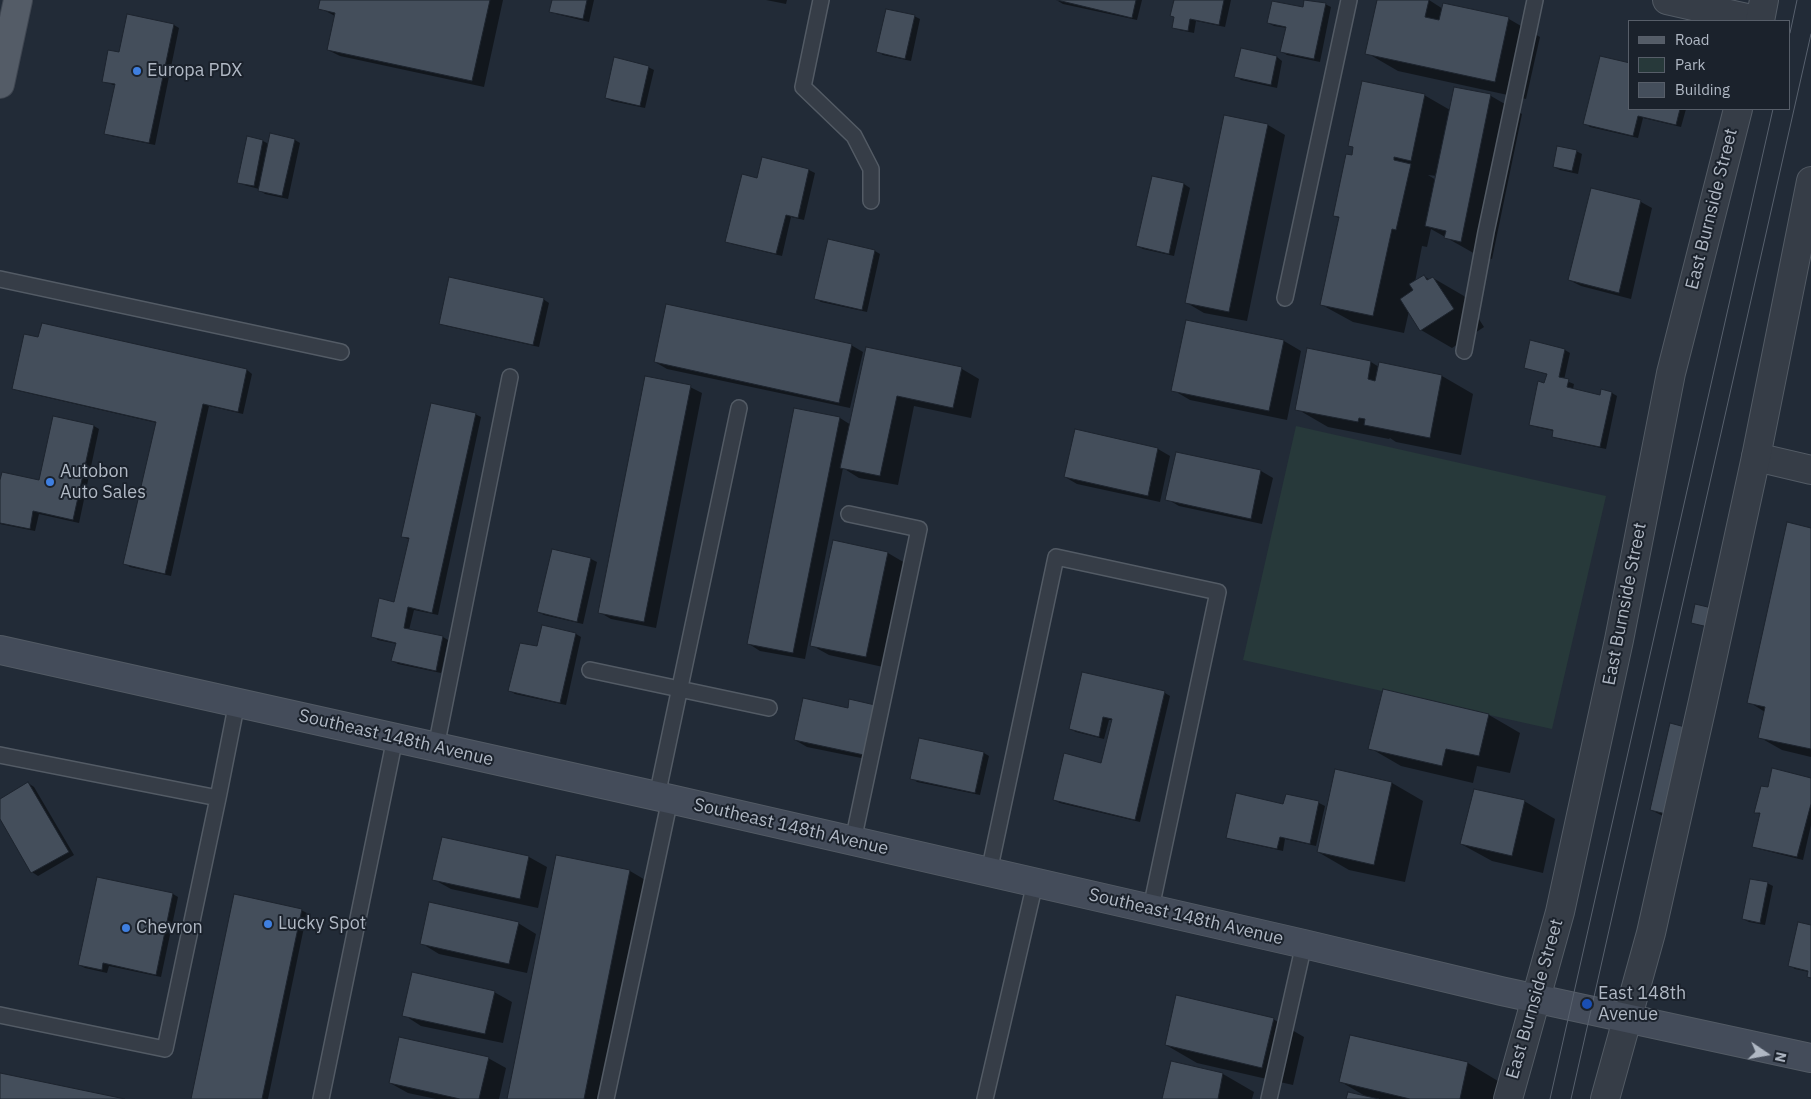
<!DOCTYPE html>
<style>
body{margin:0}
#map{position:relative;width:1811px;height:1099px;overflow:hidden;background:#222b37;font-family:"IBM Plex Sans",sans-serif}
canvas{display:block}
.legend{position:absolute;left:1628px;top:20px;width:162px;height:90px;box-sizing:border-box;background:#1b222c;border:1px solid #575e69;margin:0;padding:6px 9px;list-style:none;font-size:15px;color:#b0b8c4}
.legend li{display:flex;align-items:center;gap:10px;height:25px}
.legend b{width:25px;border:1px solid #575e69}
.north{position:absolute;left:1741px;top:1029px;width:50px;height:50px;-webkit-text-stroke:4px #1b222c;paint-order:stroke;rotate:102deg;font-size:14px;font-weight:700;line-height:20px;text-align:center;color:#b0b8c4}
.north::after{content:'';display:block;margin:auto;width:18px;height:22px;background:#b0b8c4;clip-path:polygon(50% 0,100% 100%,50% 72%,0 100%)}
</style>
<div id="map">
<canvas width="1811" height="1099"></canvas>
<ul class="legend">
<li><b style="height:6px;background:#545c67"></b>Road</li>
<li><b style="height:14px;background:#27393a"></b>Park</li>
<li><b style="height:14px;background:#444e5b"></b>Building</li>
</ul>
<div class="north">N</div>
</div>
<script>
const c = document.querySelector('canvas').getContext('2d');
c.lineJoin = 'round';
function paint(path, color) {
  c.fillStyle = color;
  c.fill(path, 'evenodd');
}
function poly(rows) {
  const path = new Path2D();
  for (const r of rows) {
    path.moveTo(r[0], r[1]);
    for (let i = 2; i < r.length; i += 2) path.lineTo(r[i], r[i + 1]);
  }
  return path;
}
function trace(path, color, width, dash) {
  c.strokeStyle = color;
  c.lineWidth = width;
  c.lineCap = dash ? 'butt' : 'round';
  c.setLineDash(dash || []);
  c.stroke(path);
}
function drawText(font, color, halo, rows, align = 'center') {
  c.font = font + ' "IBM Plex Sans",sans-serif';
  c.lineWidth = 4;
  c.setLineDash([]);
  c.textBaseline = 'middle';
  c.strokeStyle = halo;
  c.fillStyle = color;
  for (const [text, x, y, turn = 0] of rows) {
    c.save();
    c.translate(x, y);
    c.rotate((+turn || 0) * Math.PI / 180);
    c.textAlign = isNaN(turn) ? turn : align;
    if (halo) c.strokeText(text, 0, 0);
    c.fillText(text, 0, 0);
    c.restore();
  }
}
paint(poly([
 [1296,426,1606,496,1552,729,1243,660]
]), '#27393a');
paint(poly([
 [321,0,503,0,484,87,340,56,328,50,335,16,320,8],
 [553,0,594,0,589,22,556,14,551,11],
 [766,0,787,0,786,4],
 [1142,0,1137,20,1063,4,1058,1],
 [1175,0,1231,0,1225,27,1196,21,1194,33,1179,30,1173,27,1175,17],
 [1305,0,1325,4,1331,7,1320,62,1287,55,1282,52,1287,28,1274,26,1268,23,1304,9],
 [1378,0,1429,0,1443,9,1444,4,1509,19,1540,37,1526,99,1398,71,1367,53],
 [128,16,174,25,179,28,155,145,111,136,106,133,116,86,103,81,120,53],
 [914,16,920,19,911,61,883,55,878,52],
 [1242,49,1277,57,1282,61,1277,88,1241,80,1235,76],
 [648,67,654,70,645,108,612,101,606,98],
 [1455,88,1491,96,1522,114,1492,259,1477,255,1431,229,1427,247,1422,246,1415,282,1424,276,1430,280,1433,278,1464,296,1484,327,1452,348,1421,330,1409,311,1404,333,1353,322,1322,305,1340,219,1334,215,1353,157,1424,95,1450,110],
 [1428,175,1437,176,1436,180],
 [1630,109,1686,109,1681,127,1643,118,1638,138,1590,127,1585,123],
 [1268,125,1285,135,1247,321,1204,313,1187,303],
 [248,137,263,141,269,144,295,140,300,143,288,199,265,194,259,190,259,189,244,185,238,182],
 [1576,151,1582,154,1578,174,1560,170,1554,167],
 [763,158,809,170,815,173,804,220,791,217,782,256,732,244,727,241,758,180],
 [1153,177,1184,184,1190,188,1174,256,1143,249,1137,246],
 [1641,202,1652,208,1631,299,1581,286,1569,280],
 [875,251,880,254,867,312,821,302,816,299],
 [543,299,549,303,539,347,446,326,440,323],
 [43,324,247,370,252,374,243,414,209,406,171,576,130,567,124,563,157,423,19,391,13,388,39,339],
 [1284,341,1301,351,1287,420,1190,400,1173,390],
 [851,345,863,352,850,408,667,369,655,362],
 [867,349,962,369,979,379,971,418,914,406,898,485,859,478,843,468,805,659,760,651,749,644,840,418,851,425],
 [1308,349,1371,362,1379,367,1379,363,1442,376,1473,394,1461,455,1396,442,1390,438,1389,439,1328,427,1297,409],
 [1565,350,1570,353,1564,380,1574,384,1573,389,1601,396,1612,393,1617,396,1606,449,1559,439,1553,436,1554,431,1536,427,1530,424,1548,375,1526,367],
 [690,387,702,393,656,628,611,619,599,612],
 [475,414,481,417,438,615,414,610,409,630,443,637,448,640,441,673,398,664,393,661,397,644,378,640,373,637,395,603,410,540,402,536],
 [94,426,99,429,79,523,39,514,35,531,0,524,0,486,40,482],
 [1076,431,1158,449,1170,456,1160,502,1077,484,1065,477],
 [1177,453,1261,471,1273,478,1262,524,1179,506,1167,499],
 [1811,529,1811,757,1782,750,1759,737,1765,712,1749,702],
 [553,551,591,559,597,562,583,624,544,615,538,612],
 [888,553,905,563,883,667,829,655,811,645],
 [576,634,581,637,566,705,515,694,510,691,538,648],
 [1083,674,1165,693,1170,696,1140,822,1060,803,1054,800,1102,764,1113,720,1109,720,1104,739,1076,732,1070,729],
 [848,709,876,761,807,747,795,740],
 [1489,715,1520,733,1510,773,1477,766,1473,783,1401,766,1370,748],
 [1685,728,1663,816,1651,810],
 [984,753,989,756,980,795,917,782,912,778],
 [1336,770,1392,783,1423,801,1405,882,1349,870,1318,852],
 [1811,779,1811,825,1803,860,1759,849,1754,846,1761,815,1756,812,1769,789],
 [28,783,34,787,74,855,38,876,32,872,0,817,0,800],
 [1287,795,1319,803,1325,806,1316,846,1285,839,1283,851,1233,840,1227,837,1284,805],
 [1524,801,1555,819,1543,873,1492,861,1461,844],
 [442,838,529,857,547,867,538,908,451,889,433,879],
 [630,871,647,881,603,1099,508,1099],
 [1767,883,1773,886,1765,925,1749,922,1743,919],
 [173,894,178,897,161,977,109,966,107,973,85,968,79,965],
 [301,910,307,913,268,1099,193,1099],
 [518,923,536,934,527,973,439,954,421,943],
 [1811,926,1811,978,1808,977,1809,972,1795,969,1790,966],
 [494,992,512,1002,503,1043,421,1026,404,1015],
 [1273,1019,1304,1037,1293,1085,1197,1063,1166,1045],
 [488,1058,506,1068,499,1099,436,1099,408,1093,390,1083],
 [1172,1063,1223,1074,1254,1092,1252,1099,1164,1099],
 [1468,1063,1498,1081,1495,1099,1348,1099,1367,1097,1341,1082]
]), '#0007');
const building = poly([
 [320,0,490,0,472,81,327,50,335,13,318,9,320,0],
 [552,0,587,0,583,19,549,12,552,0],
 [1057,0,1136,0,1132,18,1057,0],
 [1174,0,1224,0,1219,25,1190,19,1188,31,1172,28,1174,17,1170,16,1174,0],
 [1304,0,1326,3,1314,59,1280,52,1286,27,1267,23,1272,1,1303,7,1304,0],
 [1377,0,1429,0,1425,17,1439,20,1443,3,1509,17,1495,82,1365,54,1377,0],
 [886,9,915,15,905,59,876,52,886,9],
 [127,14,174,24,149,143,104,134,115,84,102,82,108,50,119,52,127,14],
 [1241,48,1277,56,1271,85,1234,77,1241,48],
 [1600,56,1630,63,1630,109,1680,109,1676,125,1638,116,1633,136,1583,124,1600,56],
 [614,57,649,66,640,106,605,98,614,57],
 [1362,81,1425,94,1411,161,1394,157,1394,160,1411,164,1396,230,1392,229,1373,316,1320,305,1339,217,1333,216,1346,154,1352,155,1353,147,1348,146,1362,81],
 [1454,87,1491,94,1461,242,1444,238,1446,231,1425,226,1454,87],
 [1224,115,1268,124,1229,312,1185,303,1224,115],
 [270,133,295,139,282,196,258,191,270,133],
 [247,136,263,140,254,186,237,183,247,136],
 [1557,146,1577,150,1572,171,1553,167,1557,146],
 [762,157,809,169,798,218,786,215,776,254,725,242,742,174,757,178,762,157],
 [1152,176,1184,183,1169,254,1136,246,1152,176],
 [1591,188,1641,200,1619,293,1568,280,1591,188],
 [828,239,875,250,862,310,814,299,828,239],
 [1424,275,1427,280,1433,277,1454,309,1420,331,1400,299,1413,290,1409,284,1424,275],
 [449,277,544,298,533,345,439,324,449,277],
 [666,304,852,344,839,403,654,362,666,304],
 [1186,320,1284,340,1269,411,1171,391,1186,320],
 [42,323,247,369,238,412,203,404,165,574,123,564,156,422,12,389,24,334,38,337,42,323],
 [1530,340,1565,349,1559,377,1569,379,1567,387,1600,395,1601,389,1612,392,1600,447,1552,437,1553,430,1529,425,1538,381,1544,383,1547,374,1524,368,1530,340],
 [866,347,962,367,953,408,897,396,880,476,840,468,866,347],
 [1307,348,1371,361,1368,379,1375,381,1379,362,1442,375,1430,438,1364,425,1365,419,1359,418,1358,422,1295,410,1307,348],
 [645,376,691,385,644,622,598,613,645,376],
 [431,403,476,413,432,613,408,607,404,628,443,636,436,671,391,661,396,643,371,637,379,598,394,602,409,538,401,537,431,403],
 [794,408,840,417,793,653,747,644,794,408],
 [53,416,94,425,73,520,33,511,30,529,0,523,0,480,2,472,39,480,53,416],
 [1075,429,1158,448,1148,496,1064,477,1075,429],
 [1176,452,1261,470,1251,519,1165,500,1176,452],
 [1787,522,1811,528,1811,749,1758,738,1765,707,1747,703,1787,522],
 [833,540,888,552,866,657,810,646,833,540],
 [552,549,591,558,577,622,537,612,552,549],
 [1695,604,1712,608,1708,627,1691,623,1695,604],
 [542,625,576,633,560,703,508,691,520,643,537,646,542,625],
 [1082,672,1165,691,1135,820,1053,800,1064,753,1101,763,1112,719,1103,717,1099,737,1069,729,1082,672],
 [1383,689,1489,714,1479,756,1446,749,1442,766,1368,749,1383,689],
 [803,698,848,708,849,699,875,705,864,755,794,740,803,698],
 [1670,723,1685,727,1666,814,1650,810,1670,723],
 [919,738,984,752,975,793,910,779,919,738],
 [1772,768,1811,778,1811,804,1797,857,1752,847,1760,813,1754,813,1761,786,1768,787,1772,768],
 [1335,769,1392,782,1374,865,1317,852,1335,769],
 [28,782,69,852,31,873,0,819,0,799,28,782],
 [1474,789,1525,800,1512,856,1460,844,1474,789],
 [1236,793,1283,804,1286,794,1319,801,1310,844,1280,837,1277,849,1226,838,1236,793],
 [442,837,529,856,520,899,432,880,442,837],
 [556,855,630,870,584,1099,507,1099,556,855],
 [97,877,173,893,156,975,103,963,102,970,78,965,97,877],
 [1750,879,1768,882,1760,923,1742,919,1750,879],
 [234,894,302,909,262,1099,191,1099,234,894],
 [429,902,519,922,509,964,420,944,429,902],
 [1798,922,1811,925,1811,978,1807,977,1808,971,1788,966,1798,922],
 [412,972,495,991,485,1034,402,1016,412,972],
 [1176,995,1274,1018,1262,1068,1165,1045,1176,995],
 [1350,1035,1468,1062,1460,1099,1410,1099,1339,1082,1350,1035],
 [399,1037,489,1057,479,1099,460,1099,389,1083,399,1037],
 [1171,1061,1223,1073,1218,1099,1162,1099,1171,1061],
 [0,1073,125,1099,0,1099,0,1073],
 [1348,1092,1379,1099,1346,1099,1348,1092]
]);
paint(building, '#444e5b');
trace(building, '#1d242e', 1);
const service = poly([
 [821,0,803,87,854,136,871,169,871,201],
 [0,279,341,352],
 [1285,298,1349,0],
 [1464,351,1486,232,1535,0],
 [849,514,919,529,853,841],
 [590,670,769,708],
 [436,747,510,377],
 [0,755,218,798,165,1049,0,1015],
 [657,796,739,408],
 [218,798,237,702],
 [989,872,1056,557,1218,592,1151,908],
 [321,1099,395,738],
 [606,1099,670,799],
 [985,1099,1035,883],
 [1269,1099,1304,944]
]);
const minor = poly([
 [1667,0,1760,21],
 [1756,457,1811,470]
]);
const tertiary = poly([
 [1760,21,1764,0],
 [1508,1099,1560,912,1619,640,1671,373,1738,109],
 [1605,1099,1651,933,1703,701,1756,457,1811,181]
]);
const secondary = poly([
 [0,650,670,799,1304,944,1501,991,1811,1058]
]);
const primary = poly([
 [0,84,18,0]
]);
trace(service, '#535b65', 18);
trace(minor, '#535b65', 30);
trace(tertiary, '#535b65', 30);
trace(secondary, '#535b65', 30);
trace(primary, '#3f4651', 30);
trace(service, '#363d47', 15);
trace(minor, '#363d47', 28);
trace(tertiary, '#363d47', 28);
trace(secondary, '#444c5a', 28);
trace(primary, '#545c67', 28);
trace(poly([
 [1790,33,1797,0],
 [1550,1099,1773,109],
 [1571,1099,1811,34]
]), '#58616e', 1);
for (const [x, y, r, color] of [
 [137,71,5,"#3f7fe0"],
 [50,482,5,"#3f7fe0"],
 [268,924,5,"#3f7fe0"],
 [126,928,5,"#3f7fe0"],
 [1587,1004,6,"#1a4fb4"]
]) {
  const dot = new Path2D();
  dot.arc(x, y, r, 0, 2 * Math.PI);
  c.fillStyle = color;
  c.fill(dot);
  trace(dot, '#1b222c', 2);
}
drawText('18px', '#b0b8c4', '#1b222c', [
 ["Europa PDX",147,71],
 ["Autobon",60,472],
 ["Auto Sales",60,493],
 ["Lucky Spot",278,924],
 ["Chevron",136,928],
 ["East 148th",1598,994],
 ["Avenue",1598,1015]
], 'left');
drawText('18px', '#b0b8c4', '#1b222c', [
 ["East Burnside Street",1712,209,-76],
 ["East Burnside Street",1625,604,-79],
 ["Southeast 148th Avenue",396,738,13],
 ["Southeast 148th Avenue",791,827,13],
 ["Southeast 148th Avenue",1186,917,13],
 ["East Burnside Street",1535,999,-74]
]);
</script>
